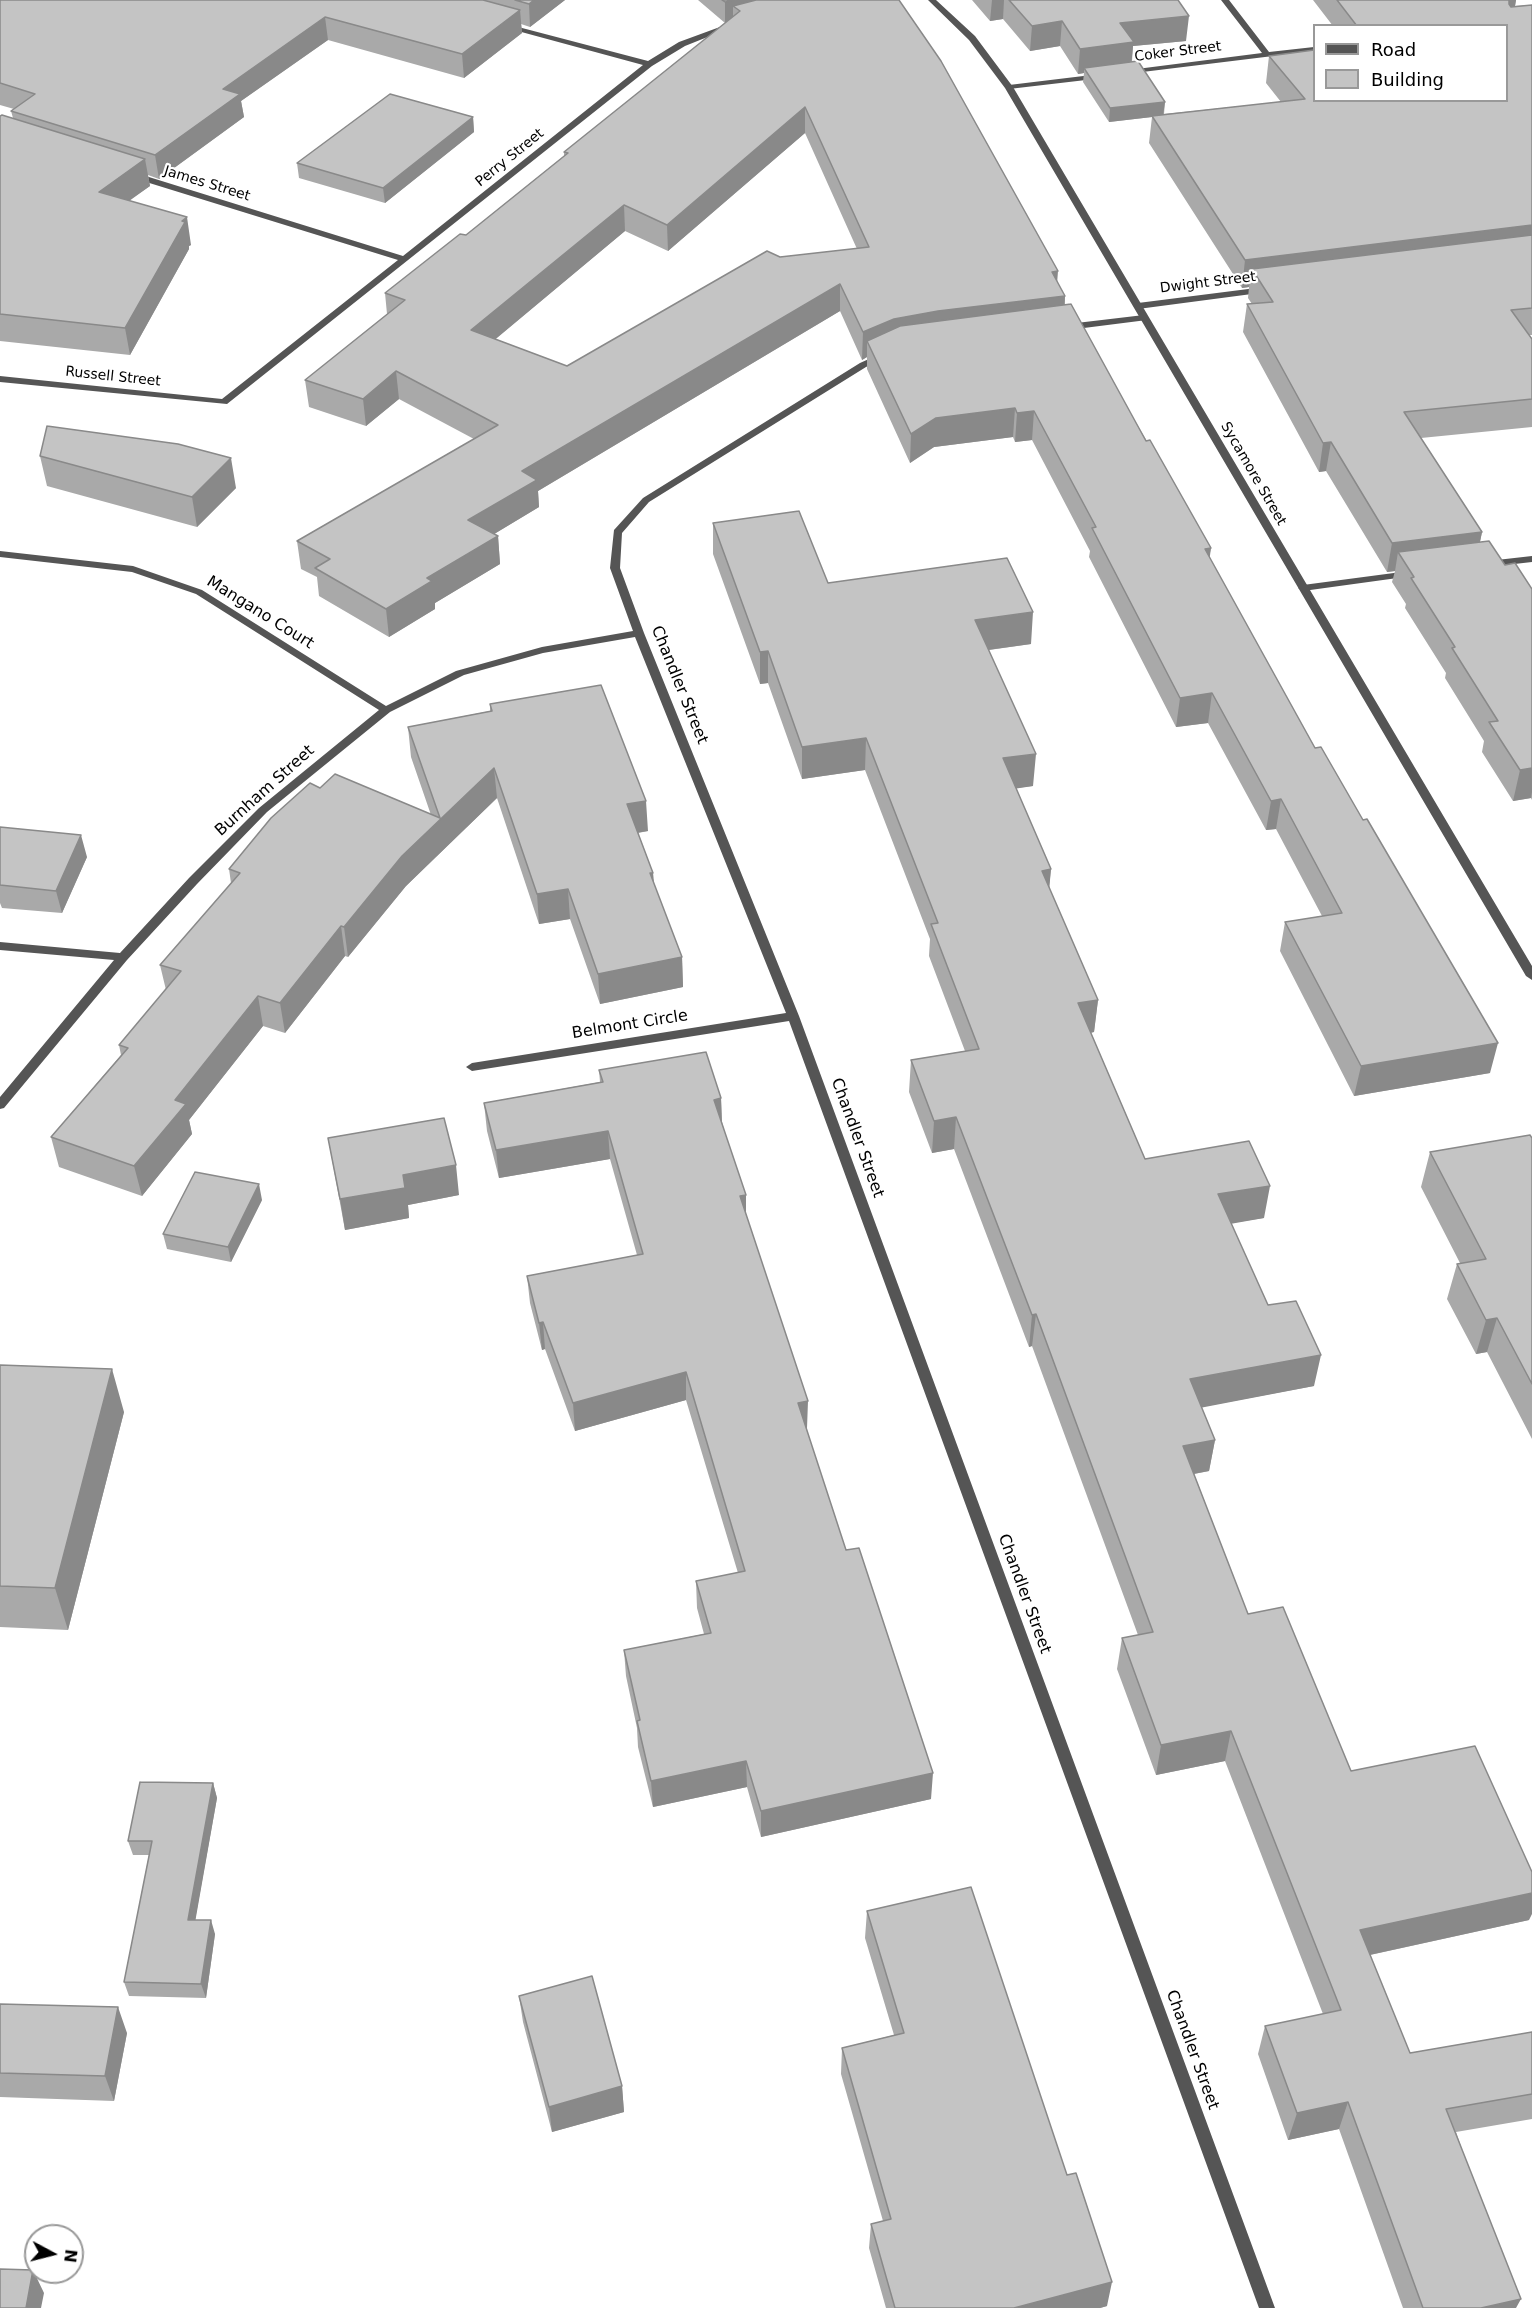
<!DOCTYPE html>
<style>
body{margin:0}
#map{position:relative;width:1532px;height:2308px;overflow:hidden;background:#fff;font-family:"DejaVu Sans",sans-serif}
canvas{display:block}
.legend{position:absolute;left:1313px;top:24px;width:195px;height:78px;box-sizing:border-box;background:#fff;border:2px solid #999;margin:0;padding:8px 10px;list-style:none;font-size:18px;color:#000}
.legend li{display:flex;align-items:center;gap:12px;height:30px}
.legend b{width:30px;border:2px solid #999}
.north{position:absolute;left:24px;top:2224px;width:60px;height:60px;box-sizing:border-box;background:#fff;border:2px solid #999;border-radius:50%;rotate:97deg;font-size:16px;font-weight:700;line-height:24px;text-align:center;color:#000}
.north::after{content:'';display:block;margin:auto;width:21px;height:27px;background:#000;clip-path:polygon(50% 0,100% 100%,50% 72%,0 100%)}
</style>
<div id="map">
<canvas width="1532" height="2308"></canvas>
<ul class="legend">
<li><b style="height:8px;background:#555"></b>Road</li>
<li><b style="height:16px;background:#c4c4c4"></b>Building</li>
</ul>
<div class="north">N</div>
</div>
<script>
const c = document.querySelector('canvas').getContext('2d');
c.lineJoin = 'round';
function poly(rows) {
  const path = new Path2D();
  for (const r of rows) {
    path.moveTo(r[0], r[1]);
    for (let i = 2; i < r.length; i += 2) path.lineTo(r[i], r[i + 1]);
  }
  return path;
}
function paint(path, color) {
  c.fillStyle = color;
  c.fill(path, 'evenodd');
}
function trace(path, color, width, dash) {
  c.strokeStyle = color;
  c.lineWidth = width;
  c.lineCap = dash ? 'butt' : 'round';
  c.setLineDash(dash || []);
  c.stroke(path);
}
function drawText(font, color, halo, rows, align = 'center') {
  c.font = font + ' "DejaVu Sans",sans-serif';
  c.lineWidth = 4.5;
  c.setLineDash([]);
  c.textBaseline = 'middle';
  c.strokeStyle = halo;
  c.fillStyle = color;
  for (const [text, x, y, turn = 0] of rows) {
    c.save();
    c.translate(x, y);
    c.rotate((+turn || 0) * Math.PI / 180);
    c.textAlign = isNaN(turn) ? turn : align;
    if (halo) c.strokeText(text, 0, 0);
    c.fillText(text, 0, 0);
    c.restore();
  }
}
paint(poly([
 [1221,0,1229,0,1269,52,1314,47,1314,51,1126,74,1126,70,1129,70,1262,53,1221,0],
 [503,23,648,61,679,42,728,24,735,26,685,46,652,66,227,404,0,382,0,376,222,399,398,260,130,177,130,173,136,173,403,256,643,65,503,27,503,23],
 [1100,74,1103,74,1103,78,1009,89,1005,87,1009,85,1100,74],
 [1264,287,1268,290,1267,292,1138,309,1134,306,1138,303,1264,287],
 [1144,315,1147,316,1147,320,1068,330,1064,327,1068,324,1144,315],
 [880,354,884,357,883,359,866,367,649,502,622,533,620,568,644,633,799,1016,1275,2308,1259,2308,789,1021,472,1071,466,1067,472,1063,786,1013,635,637,543,653,464,675,390,712,267,812,197,884,127,960,4,1108,0,1109,0,1097,114,960,0,950,0,942,120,953,189,878,259,808,379,710,196,594,132,572,0,557,0,551,133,566,202,590,386,706,456,671,542,647,633,631,610,568,614,530,643,498,860,363,880,354],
 [1532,556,1532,562,1488,567,1483,564,1488,561,1532,556],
 [1409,571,1414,574,1412,576,1303,591,1298,588,1303,585,1409,571]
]), '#555');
paint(poly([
 [928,0,936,0,975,36,1013,87,1532,966,1532,980,1526,976,1005,88,969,40,928,0]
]), '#555');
paint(poly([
 [0,0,565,0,530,27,521,24,522,33,464,78,328,40,241,101,244,117,159,179,148,175,150,186,129,200,191,245,189,246,189,249,130,355,0,341,0,116,13,118,11,111,14,109,0,105],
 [698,0,899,0,1065,296,1065,304,1211,548,1209,557,1490,1073,1354,1096,1280,951,1285,922,1322,916,1276,829,1266,830,1208,723,1176,727,1089,557,1090,551,1032,440,1015,442,1013,437,934,447,910,463,867,369,867,357,862,360,840,311,538,491,539,507,494,534,498,536,500,564,435,603,435,609,389,637,319,596,317,577,301,569,297,541,474,439,399,399,366,426,309,407,305,380,387,314,385,293,466,235,564,156,564,152,725,23],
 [805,133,857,249,780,257,567,366,495,339,625,231,668,251],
 [972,0,1178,0,1186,41,1133,46,1132,62,1165,102,1164,114,1281,102,1266,83,1269,56,1506,26,1333,26,1313,0,1516,0,1515,6,1532,5,1532,335,1529,335,1532,339,1532,427,1421,438,1482,532,1480,542,1532,589,1532,800,1531,798,1513,801,1482,752,1484,741,1445,678,1446,673,1405,608,1406,604,1392,582,1395,571,1387,572,1326,471,1319,472,1243,332,1247,304,1252,304,1248,298,1249,287,1242,288,1149,143,1152,117,1109,122,1083,82,1084,73,1078,74,1060,46,1030,51,1003,19,990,21],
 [473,117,474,132,385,203,299,178,297,163],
 [40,456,236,488,197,527,47,486],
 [713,523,828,583,1031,644,989,650,1033,786,1016,788,1051,869,1049,887,1098,1000,1094,1032,1091,1033,1145,1159,1264,1218,1231,1223,1268,1305,1314,1386,1201,1407,1215,1440,1209,1471,1194,1474,1248,1614,1351,1771,1529,1920,1370,1955,1410,2053,1532,2032,1532,2119,1456,2132,1516,2308,1403,2308,1339,2129,1288,2140,1258,2054,1265,2026,1323,2014,1225,1761,1156,1775,1117,1669,1122,1638,1138,1635,1032,1346,1029,1347,954,1149,932,1153,909,1092,911,1060,965,1051,929,956,930,939,865,770,802,779,768,683,760,684,713,554],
 [490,704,648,831,638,833,653,873,654,884,682,957,683,987,600,1004,570,919,539,924,497,798,406,886,348,957,345,956,285,1033,263,1026,189,1120,192,1134,142,1196,59,1167,51,1137,121,1055,119,1045,166,990,160,965,231,883,229,869,320,788,431,815,411,757,408,727,490,711],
 [0,827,87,857,62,913,2,908,0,903],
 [599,1070,721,1098,722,1122,746,1214,807,1428,806,1428,846,1550,931,1799,761,1837,747,1787,653,1807,638,1747,637,1728,626,1676,624,1650,704,1634,697,1608,696,1581,738,1573,686,1400,575,1431,545,1349,542,1350,530,1303,527,1276,637,1255,610,1159,499,1178,487,1131,484,1103,600,1082],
 [328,1138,459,1195,408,1205,409,1218,345,1230],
 [1532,1138,1532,1439,1487,1352,1476,1354,1447,1299,1457,1264,1460,1263,1421,1187,1430,1152],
 [262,1200,231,1262,167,1249,163,1234],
 [0,1365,124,1412,68,1630,0,1627],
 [213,1783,217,1798,195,1920,215,1934,206,1998,129,1996,124,1982,149,1855,133,1855,128,1841],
 [867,1911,1067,2175,1107,2306,1100,2308,886,2308,869,2248,871,2224,883,2221,841,2074,842,2048,894,2035,865,1938],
 [519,1996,622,2086,624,2112,552,2132,523,2022],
 [0,2004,127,2033,114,2101,0,2097]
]), '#a9a9a9');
paint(poly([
 [534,0,565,0,530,27,529,4],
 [736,0,832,0,740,11,733,6,733,22,725,23,725,2],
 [992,0,1004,0,1003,19,990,21],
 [1509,0,1516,0,1512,24,1504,26],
 [520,10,522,33,464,78,462,54],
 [1189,16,1186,41,1133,46,1131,67,1084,68,1084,73,1078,74,1080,49,1120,23],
 [325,17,328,40,241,101,244,117,159,179,155,155,223,89],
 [1062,21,1060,46,1030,51,1032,26],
 [1165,102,1163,116,1152,116,1152,117,1109,122,1110,108],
 [805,107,805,133,668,251,667,225],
 [473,117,474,132,385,203,383,188],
 [145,159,150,186,104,219,99,192],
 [624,205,625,231,473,358,471,330],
 [187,217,191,245,189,246,189,249,130,355,125,328,182,221],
 [1532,225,1532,252,1252,269,1249,287,1242,288,1245,260],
 [1058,271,1056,297,1065,296,1063,322,867,341,867,357,862,360,863,332,894,319,1052,272],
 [840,284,840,311,538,491,539,507,471,548,468,520,522,471],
 [396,371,399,399,366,426,363,399],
 [1015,408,1013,437,934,447,910,463,911,434,936,418],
 [1034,411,1032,440,1015,442,1017,413],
 [1331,442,1326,471,1319,472,1323,443],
 [231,458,236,488,197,527,192,497],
 [1482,532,1476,561,1398,552,1395,571,1387,572,1392,543],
 [498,536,500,564,435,603,435,609,389,637,386,609,427,578],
 [1211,548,1207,577,1205,549],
 [1033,612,1031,644,973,652,975,620],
 [768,651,768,683,760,684,760,652],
 [1212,693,1208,723,1176,727,1180,698],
 [866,738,865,770,802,779,802,747],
 [1036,754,1033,786,1000,791,1003,758],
 [494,768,497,798,406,886,348,957,344,927,402,856],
 [1532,768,1532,792,1531,798,1513,801,1520,770],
 [1281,799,1276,829,1266,830,1271,801],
 [646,801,648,831,629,834,627,804],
 [81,835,87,857,62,913,56,891],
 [1051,869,1048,902,1042,871],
 [650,873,653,873,655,903],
 [568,889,570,919,539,924,537,894],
 [341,926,345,956,285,1033,280,1003],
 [682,957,683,987,600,1004,598,974],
 [258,996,263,1026,189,1120,192,1134,142,1196,134,1166,175,1100],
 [1098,1000,1094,1032,1074,1035,1078,1003],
 [1498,1043,1490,1073,1354,1096,1361,1066],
 [721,1098,722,1126,714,1100],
 [956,1117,954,1149,932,1153,934,1121],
 [608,1131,610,1159,499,1178,496,1150],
 [456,1165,459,1195,408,1205,409,1218,345,1230,340,1199,403,1175],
 [259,1184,262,1200,231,1262,228,1247],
 [1270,1186,1264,1218,1213,1227,1218,1194],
 [746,1195,746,1223,740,1196],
 [1036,1314,1032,1346,1029,1347,1032,1315],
 [1497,1318,1487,1352,1476,1354,1486,1320],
 [543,1322,545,1349,542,1350,539,1323],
 [1321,1355,1314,1386,1184,1411,1190,1379],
 [112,1369,124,1412,68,1630,55,1588],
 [686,1372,686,1400,575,1431,573,1403],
 [808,1401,807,1428,798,1430,798,1403],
 [1215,1440,1209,1471,1177,1477,1183,1446],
 [1231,1731,1225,1761,1156,1775,1161,1745],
 [746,1761,747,1787,653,1807,651,1781],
 [933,1773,931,1799,761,1837,761,1811],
 [213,1783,217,1798,193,1934,188,1920],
 [1532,1893,1532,1914,1529,1920,1351,1959,1360,1930],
 [211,1920,215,1934,206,1998,201,1984],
 [118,2007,127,2033,114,2101,105,2076],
 [622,2086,624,2112,552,2132,549,2107],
 [1348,2102,1339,2129,1288,2140,1297,2113],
 [33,2270,44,2293,41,2308,26,2308],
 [1112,2282,1107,2306,1100,2308,1014,2308],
 [1521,2299,1516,2308,1481,2308]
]), '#898989');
const building = poly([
 [0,0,483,0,520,10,462,54,325,17,223,89,240,94,155,155,11,111,35,94,0,83,0,0],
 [515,0,534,0,529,4,515,0],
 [722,0,736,0,725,2,722,0],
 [756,0,899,0,941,61,1058,271,1052,272,1065,296,938,311,894,319,863,332,840,284,522,471,537,480,468,520,498,536,427,578,432,581,386,609,315,568,330,559,297,541,498,425,396,371,363,399,305,380,405,300,385,293,460,234,466,235,568,153,564,152,740,11,733,6,756,0],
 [805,107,869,247,780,257,767,251,567,366,471,330,624,205,667,225,805,107],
 [1009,0,1178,0,1189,16,1120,23,1134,42,1080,49,1062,21,1032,26,1009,0],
 [1337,0,1509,0,1509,4,1511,7,1532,5,1532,225,1245,260,1152,116,1305,99,1269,56,1314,50,1314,100,1506,100,1506,26,1357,26,1337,0],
 [1138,61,1165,102,1110,108,1084,68,1138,61],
 [390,94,473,117,383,188,297,163,390,94],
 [2,115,145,159,99,192,187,217,182,221,185,222,125,328,0,314,0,116,2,115],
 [1532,235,1532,308,1511,310,1532,339,1532,399,1404,412,1482,532,1392,543,1331,442,1323,443,1247,304,1273,302,1252,269,1532,235],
 [1071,304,1146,441,1150,440,1211,548,1205,549,1315,748,1321,747,1363,820,1367,819,1498,1043,1361,1066,1285,922,1342,913,1281,799,1271,801,1212,693,1180,698,1092,528,1096,527,1034,411,1017,413,1015,408,936,418,911,434,867,341,900,326,1071,304],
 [47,426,178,444,231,458,192,497,40,456,47,426],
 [799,511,828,583,1007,558,1033,612,975,620,1036,754,1003,758,1051,869,1042,871,1098,1000,1078,1003,1145,1159,1249,1141,1270,1186,1218,1194,1268,1305,1296,1301,1321,1355,1190,1379,1215,1440,1183,1446,1248,1614,1283,1607,1351,1771,1475,1746,1532,1872,1532,1893,1360,1930,1410,2053,1532,2032,1532,2094,1446,2109,1521,2299,1481,2308,1423,2308,1348,2102,1297,2113,1265,2026,1341,2010,1231,1731,1161,1745,1122,1638,1153,1632,1036,1314,1032,1315,956,1117,934,1121,911,1060,979,1049,931,924,938,923,866,738,802,747,768,651,760,652,713,523,799,511],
 [1489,541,1505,565,1515,563,1532,589,1532,768,1520,770,1489,722,1498,721,1452,648,1455,647,1411,578,1414,577,1398,552,1489,541],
 [601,685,646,801,627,804,653,873,650,873,682,957,598,974,568,889,537,894,494,768,402,856,344,927,341,926,280,1003,258,996,175,1100,186,1104,134,1166,51,1137,128,1048,119,1045,181,971,160,965,240,873,229,869,271,818,310,783,320,788,335,774,440,818,408,727,492,711,490,704,601,685],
 [0,827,81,835,56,891,0,885,0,827],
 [706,1052,721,1098,714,1100,746,1195,740,1196,808,1401,798,1403,846,1550,859,1548,933,1773,761,1811,746,1761,651,1781,637,1721,640,1720,624,1650,711,1633,696,1581,745,1571,686,1372,573,1403,543,1322,539,1323,527,1276,643,1254,608,1131,496,1150,484,1103,603,1082,599,1070,706,1052],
 [444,1118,456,1165,403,1175,405,1188,340,1199,328,1138,444,1118],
 [1530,1135,1532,1138,1532,1384,1497,1318,1486,1320,1457,1264,1486,1259,1430,1152,1530,1135],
 [195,1172,259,1184,228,1247,163,1234,195,1172],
 [0,1365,112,1369,55,1588,0,1586,0,1365],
 [140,1782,213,1783,188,1920,211,1920,201,1984,124,1982,152,1841,128,1841,140,1782],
 [971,1887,1067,2175,1076,2173,1112,2282,1014,2308,895,2308,871,2224,891,2219,842,2048,904,2033,867,1911,971,1887],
 [592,1976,622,2086,549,2107,519,1996,592,1976],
 [0,2004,118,2007,105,2076,0,2073,0,2004],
 [0,2269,33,2270,26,2308,0,2308,0,2269]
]);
paint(building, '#c4c4c4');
trace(building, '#898989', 1.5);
drawText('14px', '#000', '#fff', [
 ["Coker Street",1178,52,-7],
 ["Perry Street",510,158,-39],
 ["James Street",207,184,17],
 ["Dwight Street",1208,283,-7],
 ["Russell Street",113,377,6],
 ["Sycamore Street",1253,474,60]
]);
drawText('16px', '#000', '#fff', [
 ["Mangano Court",260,613,32],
 ["Chandler Street",679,685,68],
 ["Burnham Street",265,791,-42],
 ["Belmont Circle",630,1025,-9],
 ["Chandler Street",857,1138,70],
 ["Chandler Street",1024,1594,70],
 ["Chandler Street",1192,2050,70]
]);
</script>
